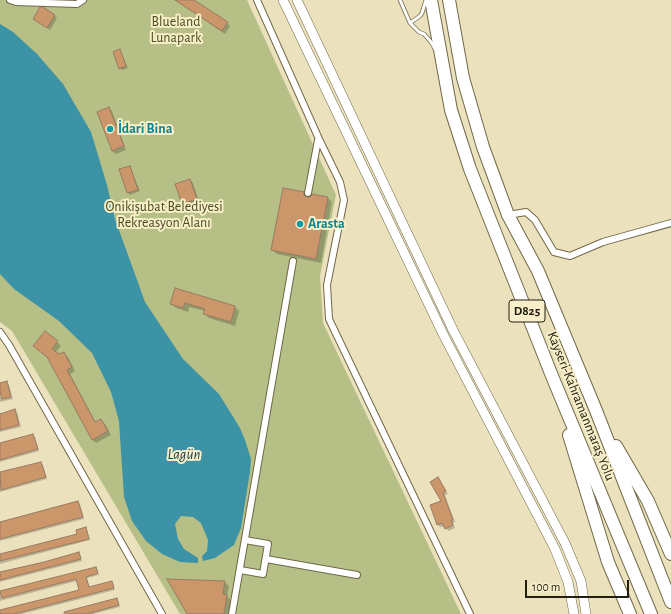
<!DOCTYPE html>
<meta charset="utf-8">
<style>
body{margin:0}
#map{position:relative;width:671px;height:614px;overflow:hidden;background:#ebe2bd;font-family:"Alegreya Sans",sans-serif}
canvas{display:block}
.scale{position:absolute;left:525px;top:580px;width:104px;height:18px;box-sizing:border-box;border:2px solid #221e10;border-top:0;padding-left:5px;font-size:12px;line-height:14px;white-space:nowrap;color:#221e10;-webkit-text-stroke:3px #f8efca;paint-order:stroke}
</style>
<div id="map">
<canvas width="671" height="614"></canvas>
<div class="scale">100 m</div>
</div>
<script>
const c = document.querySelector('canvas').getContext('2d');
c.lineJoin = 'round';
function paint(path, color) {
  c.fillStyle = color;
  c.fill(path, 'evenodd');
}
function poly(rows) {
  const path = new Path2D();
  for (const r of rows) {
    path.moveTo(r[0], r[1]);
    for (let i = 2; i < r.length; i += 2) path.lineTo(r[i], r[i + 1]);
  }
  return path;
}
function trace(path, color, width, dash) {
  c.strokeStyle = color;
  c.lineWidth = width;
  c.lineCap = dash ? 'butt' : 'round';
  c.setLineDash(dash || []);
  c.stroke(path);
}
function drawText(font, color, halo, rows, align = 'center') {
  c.font = font + ' "Alegreya Sans",sans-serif';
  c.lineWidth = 4;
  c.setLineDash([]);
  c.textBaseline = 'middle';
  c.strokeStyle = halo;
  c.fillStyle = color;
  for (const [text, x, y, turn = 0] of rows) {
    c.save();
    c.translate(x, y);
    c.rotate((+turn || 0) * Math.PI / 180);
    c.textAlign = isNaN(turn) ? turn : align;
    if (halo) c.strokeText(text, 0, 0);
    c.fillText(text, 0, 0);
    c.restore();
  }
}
paint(poly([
 [0,0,247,0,336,195,320,276,323,323,461,614,180,614,12,331,0,322]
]), '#b6bf85');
paint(poly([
 [0,24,13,32,37,54,63,84,91,132,107,185,115,219,145,302,183,359,219,394,240,428,245,440,251,459,250,472,241,528,234,545,215,558,203,561,202,556,207,551,208,540,201,523,193,517,181,516,175,524,178,539,184,549,198,558,198,563,180,562,162,554,146,541,132,521,124,497,119,421,111,392,92,353,59,321,14,289,0,274]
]), '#3c93a6');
paint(poly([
 [183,0,193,0,227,23,230,26,225,34,184,6],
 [54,15,57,18,50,30,34,19],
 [120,50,128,68,122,70,120,68],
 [109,108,112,111,126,150,116,154,112,151],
 [130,167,131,169,140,191,130,195,128,193,120,170],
 [190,180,193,183,199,202,186,206,183,203],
 [303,193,308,198,310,198,313,195,328,198,332,202,321,263,277,254,272,250],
 [176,290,235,307,239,311,235,326,209,318,204,314,205,311,189,307,188,312,176,308,172,304],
 [57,342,61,346,55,353,59,356,64,353,68,357,75,371,70,374,96,423,101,420,105,424,111,435,96,443,92,439,48,358,34,346],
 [7,383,9,385,13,399,0,402,0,384],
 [15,410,17,412,21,427,0,432,0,415],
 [33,435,35,437,39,451,0,462,0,445],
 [41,463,43,465,47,479,0,492,0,474],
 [438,479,448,494,445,495,455,522,453,523,455,528,448,531,445,526,440,527,438,525,431,506,442,502],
 [78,502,80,504,84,519,0,541,0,523],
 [85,528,87,530,90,540,0,564,0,555,79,535],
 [79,554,82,561,0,582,0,574],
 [96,568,99,575,87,578,90,588,112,582,115,590,22,614,0,614,0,612,80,590,77,581,0,601,0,593],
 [224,582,229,586,227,596,231,601,228,614,188,614],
 [117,599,120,607,93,614,61,614]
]), '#0003');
const building = poly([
 [175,0,194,0,228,22,222,31,175,0],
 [40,7,43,7,55,15,47,28,33,19,40,7],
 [120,49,126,66,119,69,113,52,120,49],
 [109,107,124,146,112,151,97,112,109,107],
 [130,166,138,190,127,193,119,169,130,166],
 [190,179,197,199,182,204,175,184,190,179],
 [283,188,304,192,304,195,307,197,310,197,312,194,328,197,316,259,271,250,283,188],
 [175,288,235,306,231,322,203,314,205,309,185,303,183,308,170,304,175,288],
 [45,331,58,341,52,349,59,354,64,352,72,367,67,370,95,422,101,419,108,431,92,440,47,357,33,346,45,331],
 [7,381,11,397,2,399,0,391,0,383,7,381],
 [15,409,19,425,0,430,0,414,15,409],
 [33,434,38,449,0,460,0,443,33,434],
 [41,462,46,477,1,490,0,472,41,462],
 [438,477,446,491,443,493,453,520,451,520,453,525,445,529,442,523,437,525,430,505,441,501,430,482,438,477],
 [78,501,83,517,0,539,0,522,78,501],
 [86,527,89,539,0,561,0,554,77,534,76,530,86,527],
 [79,552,81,559,0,580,0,572,44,562,79,552],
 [96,567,98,573,86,577,89,587,112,581,114,588,14,614,0,614,0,610,79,590,76,579,2,598,0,591,96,567],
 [167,579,225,581,223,594,227,595,224,614,187,614,167,579],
 [117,598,119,605,87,614,65,614,64,612,117,598]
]);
paint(building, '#ca966a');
trace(building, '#997b64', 1);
const lane = poly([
 [400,0,410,23,419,32,424,34,431,42,435,49],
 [410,23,420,16,422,13,426,0]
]);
const street = poly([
 [10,0,16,2,77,4,83,0],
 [257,0,319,139,340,182,344,200,327,285,329,319,470,614],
 [308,193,318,140],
 [508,215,526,212,535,220,554,252,570,256,603,242,671,223],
 [0,332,9,345,162,614],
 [266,559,357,575],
 [240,570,263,574,268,544,245,540],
 [232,614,293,261]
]);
const secondary = poly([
 [283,0,444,336,555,549,568,582,574,614],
 [297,0,453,330,565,543,581,581,586,614]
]);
const highway = poly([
 [431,0,451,110,470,169,552,376,651,614],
 [449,0,463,78,483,147,508,215,538,271,595,408,671,602],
 [569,435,608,562,630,614],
 [616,446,648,501,671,554]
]);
trace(lane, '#716847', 4.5);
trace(street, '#716847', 8);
trace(secondary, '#716847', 10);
trace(highway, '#716847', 14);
trace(lane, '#fff', 3);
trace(street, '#fff', 6);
trace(secondary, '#fff', 9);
trace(highway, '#fff', 12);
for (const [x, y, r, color] of [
 [110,129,4,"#0f9aa8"],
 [300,224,4,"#0f9aa8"]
]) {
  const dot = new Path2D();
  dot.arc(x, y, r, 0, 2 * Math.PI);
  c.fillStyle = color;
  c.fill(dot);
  trace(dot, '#f8efca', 1.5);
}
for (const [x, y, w] of [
 [527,311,36]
]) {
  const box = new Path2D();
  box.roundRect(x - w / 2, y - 11, w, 22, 3);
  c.fillStyle = '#f8efca';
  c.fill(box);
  trace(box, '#221e10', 1);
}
drawText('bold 13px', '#221e10', null, [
 ["D825",527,311]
]);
drawText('14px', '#464c1c', '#f8efca', [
 ["Blueland",176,22],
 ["Lunapark",176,38],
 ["Onikişubat Belediyesi",164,207],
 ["Rekreasyon Alanı",164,223]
]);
drawText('bold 14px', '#0d838f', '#f8efca', [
 ["İdari Bina",118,129],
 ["Arasta",308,224]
], 'left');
drawText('14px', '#221e10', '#f8efca', [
 ["Kayseri-Kahramanmaraş Yolu",581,406,68]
]);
drawText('italic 15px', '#133b44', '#f8efca', [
 ["Lagün",184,454]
]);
</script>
